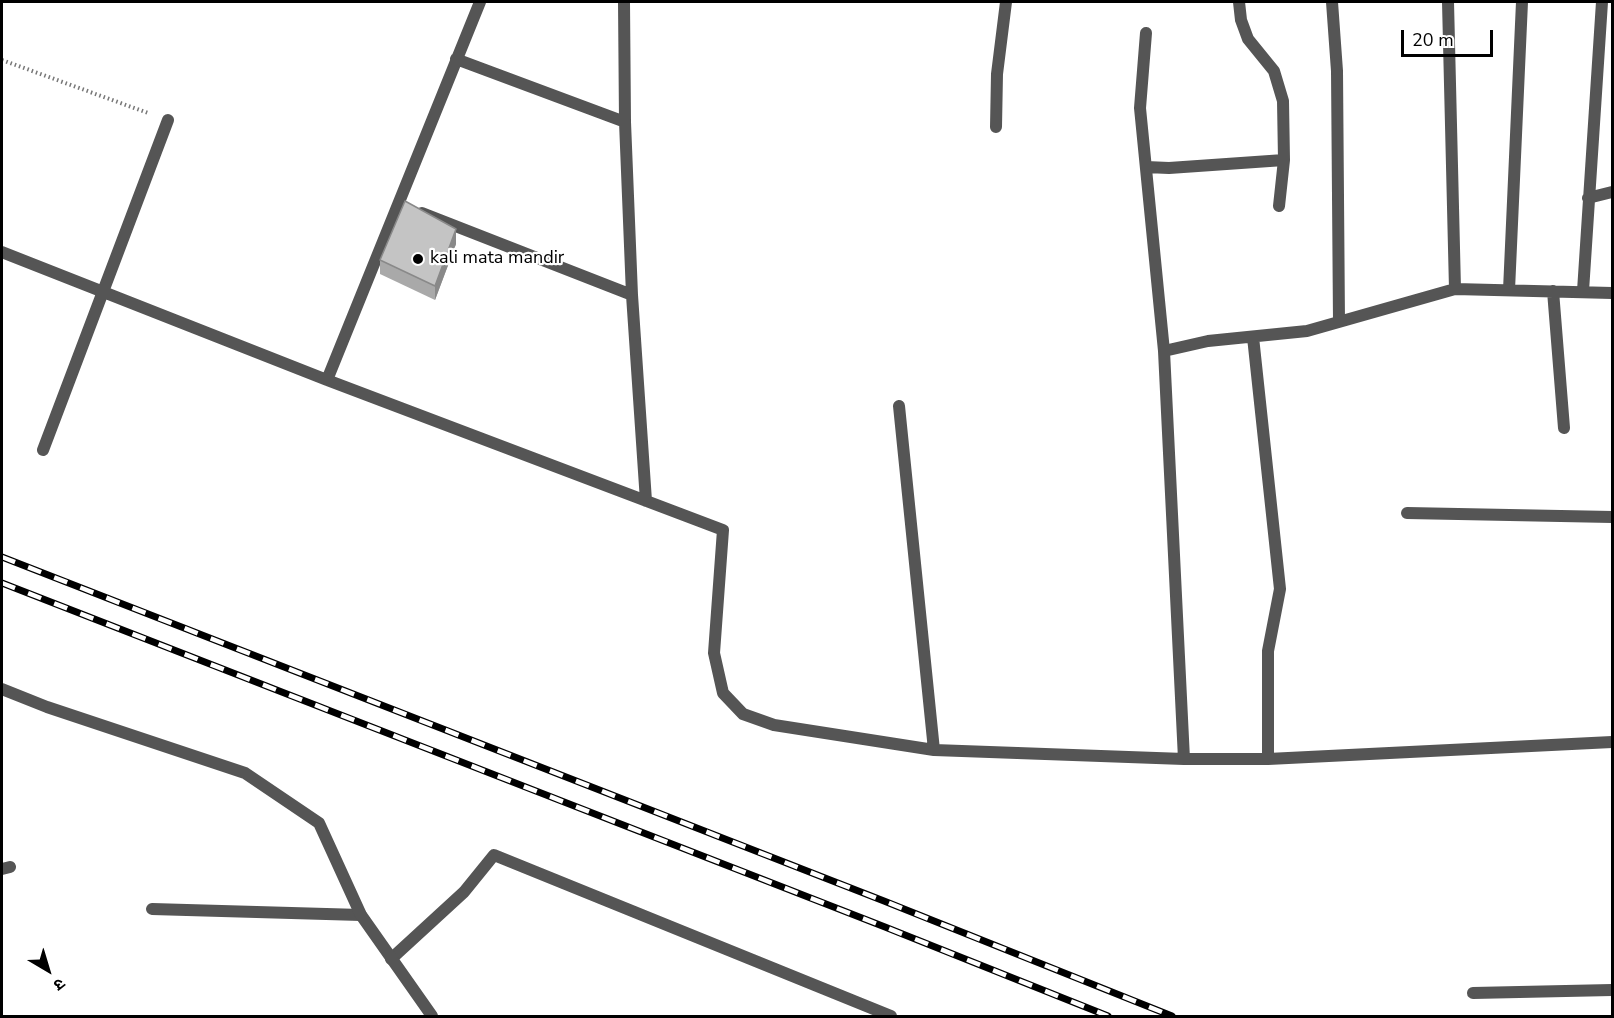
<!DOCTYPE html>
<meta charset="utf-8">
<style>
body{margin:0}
#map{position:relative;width:1614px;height:1018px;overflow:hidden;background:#fff;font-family:"Nunito Sans","Noto Sans Devanagari",sans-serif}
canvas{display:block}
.frame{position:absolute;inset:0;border:3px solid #000;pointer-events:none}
.north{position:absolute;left:18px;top:940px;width:60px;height:60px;-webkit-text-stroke:4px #fff;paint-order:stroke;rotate:142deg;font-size:16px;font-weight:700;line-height:24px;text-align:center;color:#000}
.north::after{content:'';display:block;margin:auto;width:21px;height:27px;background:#000;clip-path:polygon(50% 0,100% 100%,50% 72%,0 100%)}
.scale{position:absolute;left:1401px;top:30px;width:92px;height:27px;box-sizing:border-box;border:3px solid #000;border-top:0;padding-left:8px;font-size:18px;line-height:21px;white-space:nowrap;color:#000;-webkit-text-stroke:4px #fff;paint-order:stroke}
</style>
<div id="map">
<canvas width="1614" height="1018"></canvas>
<div class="frame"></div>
<div class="north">उ</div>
<div class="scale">20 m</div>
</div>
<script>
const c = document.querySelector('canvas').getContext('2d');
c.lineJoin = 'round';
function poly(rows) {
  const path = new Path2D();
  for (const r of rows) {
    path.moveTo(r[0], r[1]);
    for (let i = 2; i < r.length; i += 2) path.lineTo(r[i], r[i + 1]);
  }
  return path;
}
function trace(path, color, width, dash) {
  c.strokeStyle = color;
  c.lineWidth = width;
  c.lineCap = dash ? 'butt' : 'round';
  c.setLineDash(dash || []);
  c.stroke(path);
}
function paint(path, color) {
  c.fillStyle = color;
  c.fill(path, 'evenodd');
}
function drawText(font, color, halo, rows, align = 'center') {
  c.font = font + ' "Nunito Sans",sans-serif';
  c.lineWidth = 4.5;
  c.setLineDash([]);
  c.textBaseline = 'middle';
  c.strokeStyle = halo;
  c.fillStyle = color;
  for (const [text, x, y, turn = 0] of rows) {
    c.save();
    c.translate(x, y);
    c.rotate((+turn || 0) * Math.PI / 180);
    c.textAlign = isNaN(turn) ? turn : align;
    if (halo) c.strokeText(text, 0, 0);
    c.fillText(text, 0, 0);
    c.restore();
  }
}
trace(poly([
 [2,60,148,113]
]), '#777', 4, [1.5, 3]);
trace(poly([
 [624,2,625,122,632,295,646,501],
 [1239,2,1241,20,1248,39,1274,71,1283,101,1284,160,1279,206],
 [1332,2,1337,71,1339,322],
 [1448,2,1455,289],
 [1146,33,1140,108,1164,351,1184,759],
 [456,59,625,122],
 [996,127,997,74,1006,2],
 [1146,167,1169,168,1284,160],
 [1588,198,1612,192],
 [422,213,632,295],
 [2,252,327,380,723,530,714,653,723,693,743,714,774,725,934,750,1184,759,1268,759,1612,742],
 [1509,290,1522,2],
 [1553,291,1564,428],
 [1583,291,1602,2],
 [1253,337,1280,589,1268,651,1268,759],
 [1164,351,1208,341,1307,331,1455,289,1612,293],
 [327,380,480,2],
 [899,406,934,750],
 [43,450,168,120],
 [1407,513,1612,517],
 [2,869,10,867],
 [152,909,361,915],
 [391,959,464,892,494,855,891,1016],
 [1473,993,1612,990]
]), '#555', 12);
trace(poly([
 [2,689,47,707,245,773,319,823,361,915,432,1016]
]), '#555', 12);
const rail = poly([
 [2,557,884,901,1172,1016],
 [2,583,885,927,1108,1016]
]);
trace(rail, '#000', 7);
trace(rail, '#fff', 4.5, [14]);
paint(poly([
 [456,244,435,300,380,274,380,260]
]), '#a9a9a9');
paint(poly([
 [456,229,456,244,435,300,435,286]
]), '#898989');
const building = poly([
 [405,201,456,229,435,286,380,260,405,201]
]);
paint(building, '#c4c4c4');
trace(building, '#898989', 1.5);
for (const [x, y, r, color] of [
 [418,259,6,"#000"]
]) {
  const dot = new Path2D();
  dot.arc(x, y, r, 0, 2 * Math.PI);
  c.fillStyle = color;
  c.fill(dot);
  trace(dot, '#fff', 2);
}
drawText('18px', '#000', '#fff', [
 ["kali mata mandir",430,259]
], 'left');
</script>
